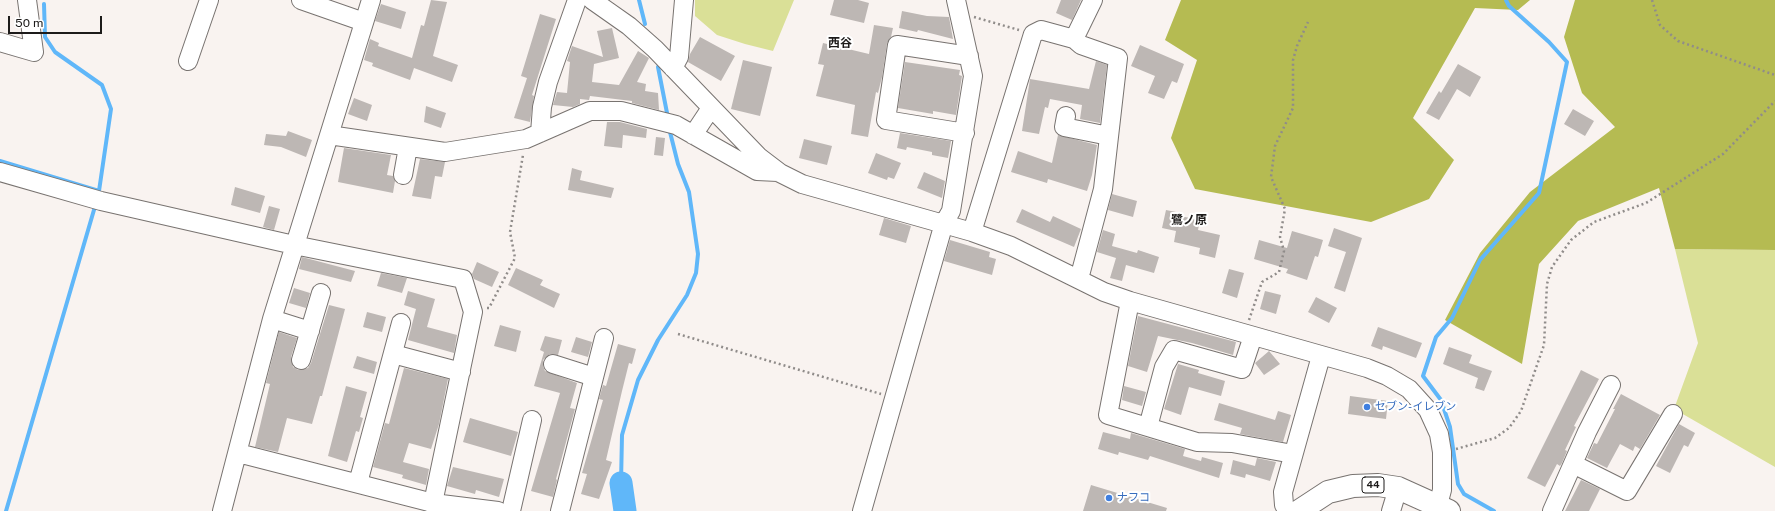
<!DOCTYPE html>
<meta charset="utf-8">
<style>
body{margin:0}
#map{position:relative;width:1775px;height:511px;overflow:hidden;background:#f9f3f0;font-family:"Public Sans",sans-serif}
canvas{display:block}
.scale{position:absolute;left:8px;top:16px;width:94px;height:18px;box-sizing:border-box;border:2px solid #1d1b1a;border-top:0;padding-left:5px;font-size:12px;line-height:14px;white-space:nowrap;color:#1d1b1a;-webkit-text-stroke:3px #fff;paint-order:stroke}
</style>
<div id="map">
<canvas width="1775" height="511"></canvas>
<div class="scale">50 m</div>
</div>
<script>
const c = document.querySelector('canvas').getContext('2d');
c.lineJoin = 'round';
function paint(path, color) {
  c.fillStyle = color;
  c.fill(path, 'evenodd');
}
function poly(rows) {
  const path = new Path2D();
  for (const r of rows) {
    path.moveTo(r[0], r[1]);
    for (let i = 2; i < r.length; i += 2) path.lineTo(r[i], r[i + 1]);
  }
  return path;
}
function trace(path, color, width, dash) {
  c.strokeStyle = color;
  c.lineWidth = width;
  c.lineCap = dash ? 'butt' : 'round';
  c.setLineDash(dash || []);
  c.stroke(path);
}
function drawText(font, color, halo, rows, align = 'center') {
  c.font = font + ' "Public Sans","Noto Sans JP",sans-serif';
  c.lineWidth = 4;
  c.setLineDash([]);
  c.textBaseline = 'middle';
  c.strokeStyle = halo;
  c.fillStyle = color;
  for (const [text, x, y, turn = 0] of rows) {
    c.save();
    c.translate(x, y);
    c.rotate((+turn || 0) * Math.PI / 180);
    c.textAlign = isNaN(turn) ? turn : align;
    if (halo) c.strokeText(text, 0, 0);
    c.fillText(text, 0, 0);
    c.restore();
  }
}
paint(poly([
 [695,0,794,0,773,51,745,44,717,35,695,16],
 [1675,249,1775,250,1775,467,1674,409,1698,343]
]), '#dae097');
paint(poly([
 [1181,0,1530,0,1518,10,1475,8,1413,118,1454,160,1429,199,1371,222,1195,189,1171,138,1197,60,1165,40],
 [1575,0,1775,0,1775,250,1675,249,1659,188,1578,221,1539,264,1522,364,1445,320,1480,253,1530,192,1615,127,1582,93,1564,37]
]), '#b5bb52');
trace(poly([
 [639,0,645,24],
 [44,4,45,37,55,52,102,85,111,109,99,191],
 [658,67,668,118],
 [0,161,99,191,98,195],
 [621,483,622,435,638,380,658,340,687,295,696,273,698,254,689,192,678,164,669,128],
 [6,511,96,203],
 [1494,511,1464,494,1458,484,1450,427,1441,400,1423,376,1436,337,1452,318,1480,260,1539,193,1567,62,1549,42,1509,6,1506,0]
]), '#60b7f9', 4);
trace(poly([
 [621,483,625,511]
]), '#60b7f9', 23);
paint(poly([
 [431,0,447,2,433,56,458,65,452,82,414,68,410,80,372,66,373,63,364,60,370,39,379,43,378,46,412,58,421,25,424,26],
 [834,0,858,0,869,3,864,23,830,15],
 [1061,0,1081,0,1072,20,1056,13],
 [381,4,406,12,401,29,375,21],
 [902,11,927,16,949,17,953,39,918,30,917,32,899,28],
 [540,14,556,19,532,95,534,96,530,122,514,118,527,78,521,76],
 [874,25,893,28,891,37,887,43,882,77,878,93,876,92,868,137,851,134,855,105,816,96,824,65,818,64,823,43,869,54],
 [612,28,619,58,594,64,592,82,619,85,638,51,649,58,637,82,646,84,645,91,658,93,659,110,632,103,632,101,590,96,589,100,580,99,580,104,573,107,553,105,557,92,567,93,570,62,567,61,572,46,603,57,597,31],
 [700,37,735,56,721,81,688,62,690,54],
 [1140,45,1184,64,1177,83,1172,81,1164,99,1148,93,1155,76,1131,66],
 [743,60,772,67,760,116,731,109],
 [1096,61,1107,65,1100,123,1080,119,1082,105,1050,99,1048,108,1045,107,1039,134,1022,131,1030,79,1089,89],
 [905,62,960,70,959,75,962,76,956,115,933,111,933,114,898,108],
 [1458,64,1481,77,1470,97,1457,89,1439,120,1426,113,1439,91,1441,93],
 [354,98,372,105,367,121,348,114],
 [426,106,446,113,441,128,424,122],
 [1573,109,1594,121,1585,136,1564,124],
 [607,122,620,122,647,129,646,138,623,135,622,148,604,146],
 [288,131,312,140,306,157,281,147,264,145,266,134,286,136],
 [900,133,951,141,948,158,932,155,932,152,907,147,906,150,897,148],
 [1058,135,1097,145,1092,175,1087,191,1048,179,1047,183,1011,172,1018,151,1052,163],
 [656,137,665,138,663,156,654,155],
 [804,139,832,146,827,165,799,158],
 [344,148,391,155,387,175,393,176,395,181,393,193,338,182],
 [876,153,901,163,894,179,888,177,887,180,868,173],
 [420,159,445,162,442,177,435,176,431,199,412,196],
 [572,168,582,171,580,180,614,188,611,198,568,190],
 [924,172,945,181,942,198,917,188],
 [235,187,265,196,260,213,231,205],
 [1112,194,1137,201,1133,217,1108,210],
 [269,206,280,209,274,230,263,227],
 [1022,209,1050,222,1053,216,1081,229,1074,247,1016,222],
 [1166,210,1176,212,1175,215,1200,220,1198,230,1220,235,1215,258,1199,254,1200,248,1174,242,1176,231,1162,228],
 [884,218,911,226,906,243,879,235],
 [1334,228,1362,238,1345,292,1334,288,1346,252,1328,246],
 [1103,230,1115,234,1112,246,1137,253,1138,250,1159,257,1154,273,1126,265,1122,281,1110,278,1116,258,1097,252],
 [1292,231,1323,240,1318,257,1315,256,1307,280,1286,273,1288,269,1254,259,1259,240,1287,248],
 [950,240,990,252,989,257,996,259,992,275,944,261],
 [302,257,355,271,351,282,299,269],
 [477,262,499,272,492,287,474,279,472,274],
 [516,268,543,280,540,285,560,294,554,308,508,285],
 [1229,269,1244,273,1237,298,1222,293],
 [381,273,407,278,402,293,377,286],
 [294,288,310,293,306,308,289,303],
 [408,291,435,299,427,327,457,335,454,353,408,340,416,309,404,305],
 [1265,291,1281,295,1276,314,1260,309],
 [1316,297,1337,308,1329,323,1308,312],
 [329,305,345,309,322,396,320,396,312,424,287,418,278,452,255,447,270,384,266,383,279,332,297,338,291,357,293,367,298,370,308,368,311,363],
 [367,312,386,317,382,332,363,327],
 [1138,316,1236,342,1233,355,1192,343,1158,336,1147,372,1128,366],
 [500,325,521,331,516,352,494,346],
 [1378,327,1422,343,1416,358,1383,346,1382,350,1371,346],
 [545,336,562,340,558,355,550,354,543,360,543,366,545,371,577,383,570,408,575,409,556,479,557,480,553,497,531,491,560,393,534,386,544,352,540,350],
 [576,337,592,342,588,357,571,352],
 [618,344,636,349,632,364,629,363,622,391,606,460,612,462,599,499,581,494,587,474,582,473,603,400,599,399,603,385,606,386],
 [1449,347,1472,355,1469,363,1492,371,1484,391,1475,388,1478,378,1443,364],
 [1269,351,1280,364,1264,375,1255,363],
 [357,356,377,362,374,374,353,368],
 [1178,364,1199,370,1198,373,1225,381,1221,396,1189,387,1181,415,1164,409],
 [404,368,448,379,439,424,431,449,409,443,403,462,429,469,426,485,402,478,403,475,373,467,385,423,389,424],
 [1581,370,1599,379,1574,426,1576,427,1565,450,1567,451,1562,463,1560,466,1557,464,1545,487,1527,478],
 [346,386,367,392,360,417,363,418,359,432,356,431,347,462,328,456],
 [1124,386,1146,392,1142,406,1122,400],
 [1621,394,1660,415,1640,449,1635,446,1633,451,1620,444,1607,468,1587,458,1594,443,1597,444,1615,409,1613,409],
 [1350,396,1388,401,1386,419,1348,414],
 [1219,403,1275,420,1278,411,1291,415,1283,442,1240,434,1242,428,1214,420],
 [470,418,518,432,511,456,463,442],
 [1679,424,1695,433,1688,447,1684,445,1670,473,1656,466],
 [1103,432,1130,439,1131,433,1185,449,1183,456,1201,461,1202,457,1223,463,1219,478,1150,456,1148,460,1119,452,1118,455,1098,449],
 [1257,458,1276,462,1270,481,1246,474,1245,478,1230,474,1233,460,1255,466],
 [453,467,504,479,499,497,476,490,475,494,447,486],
 [1581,480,1600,489,1589,511,1565,511],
 [1091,485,1167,508,1166,511,1083,511]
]), '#bdb7b4');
const minor = poly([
 [301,0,364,22],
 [592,0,629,26,655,49,759,157,780,173,802,184,972,232,1011,246,1104,292,1130,301,1367,368,1387,376,1409,389,1428,410,1439,434,1442,452,1442,490,1438,505],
 [1074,39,1081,45,1118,58,1103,189,1079,279],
 [0,42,34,52,27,0],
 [188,61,209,0],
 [673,68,679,57,684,0],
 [1066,116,1064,127,1109,136],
 [540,133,542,107,548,82,577,0],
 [965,133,886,120,897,45,969,56],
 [329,135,445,152,526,139,590,111,621,111,676,125,757,171,778,172],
 [693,135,711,108],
 [0,172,101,201,294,245,463,279,473,312,433,503,436,511],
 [403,175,408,147],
 [972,232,1033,34,1041,30,1074,39,1093,0],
 [1130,301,1108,415,1197,442,1232,443,1293,454],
 [272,319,310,331],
 [393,354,461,372],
 [301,360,321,293],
 [553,364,594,377],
 [1148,427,1164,367,1174,350,1242,369,1253,336],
 [238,453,433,503,498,511],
 [1573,464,1627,491,1673,414],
 [358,483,401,323],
 [222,511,272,319,371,0],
 [511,511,532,420],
 [560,511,604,338],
 [862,511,944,223,951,211,973,76,956,0],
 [1288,511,1284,505,1283,492,1321,356],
 [1391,511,1398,488],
 [1552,511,1587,432,1611,385]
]);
const major = poly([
 [1299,511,1328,492,1353,486,1378,485,1398,488,1449,511]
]);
trace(minor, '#787370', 20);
trace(major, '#787370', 24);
trace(poly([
 [1652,0,1660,25,1678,41,1775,75],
 [974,17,1019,30],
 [487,308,489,308,515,258,510,232,523,155],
 [1249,320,1262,282,1279,272,1284,251,1280,237,1285,209,1271,177,1275,146,1293,108,1293,60,1297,46,1308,22],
 [678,334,881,394],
 [1456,449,1495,438,1509,428,1521,411,1544,345,1547,284,1552,267,1571,240,1594,222,1646,203,1723,154,1775,101]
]), '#908c8a', 2.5, [2, 3]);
trace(minor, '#fff', 18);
trace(major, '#fff', 22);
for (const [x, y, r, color] of [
 [1367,407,4,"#3f7fe0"],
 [1109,498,4,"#3f7fe0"]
]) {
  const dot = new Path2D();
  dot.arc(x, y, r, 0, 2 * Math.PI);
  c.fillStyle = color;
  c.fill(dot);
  trace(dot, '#fff', 1.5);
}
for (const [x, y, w] of [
 [1373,485,22]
]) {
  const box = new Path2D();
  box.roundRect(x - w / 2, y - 8, w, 16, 3);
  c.fillStyle = '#fff';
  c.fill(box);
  trace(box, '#1d1b1a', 1);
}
drawText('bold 10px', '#1d1b1a', null, [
 ["44",1373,485]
]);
drawText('11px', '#366cbe', '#fff', [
 ["セブン-イレブン",1375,407],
 ["ナフコ",1117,498]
], 'left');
drawText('bold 12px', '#1d1b1a', '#fff', [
 ["西谷",840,43],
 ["鷺ノ原",1189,220]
]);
</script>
